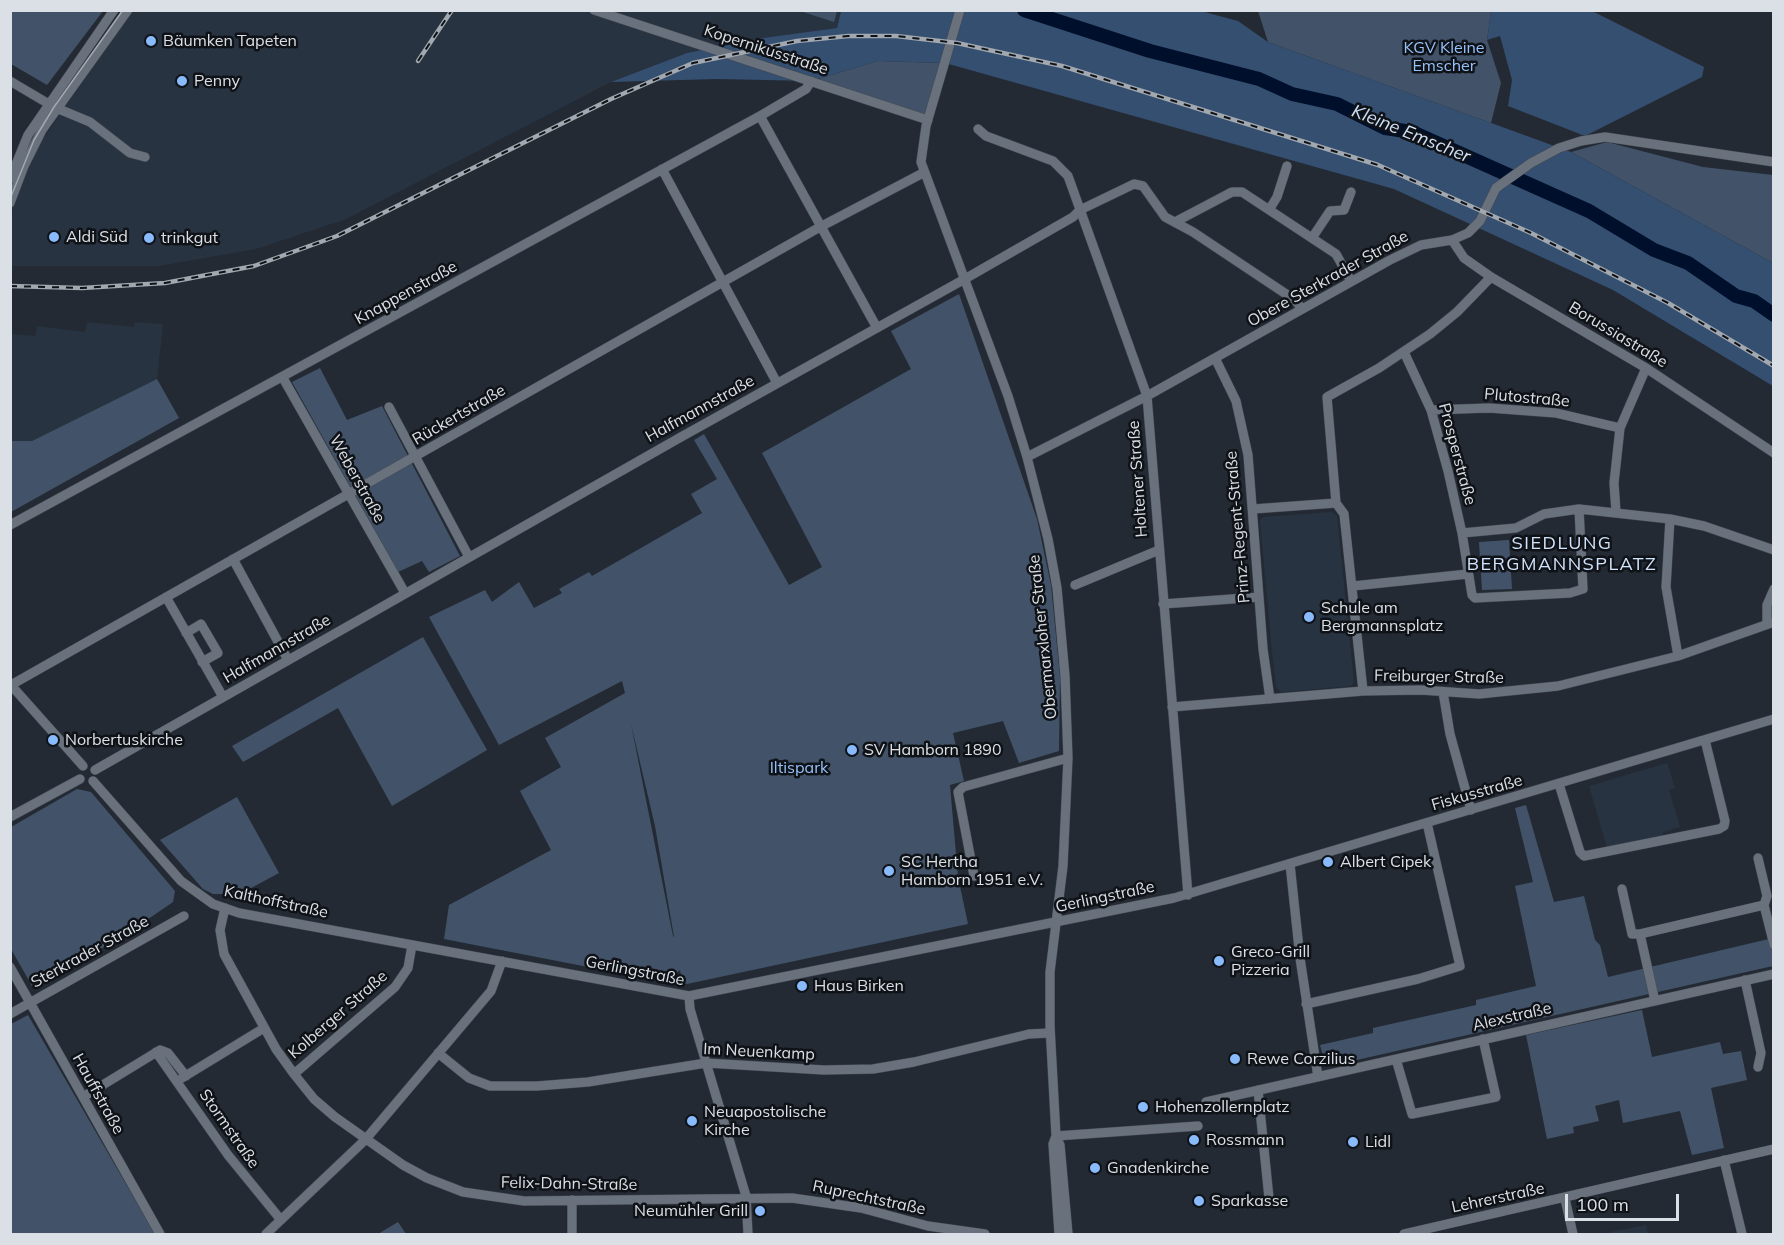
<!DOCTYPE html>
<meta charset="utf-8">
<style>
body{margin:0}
#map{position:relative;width:1784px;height:1245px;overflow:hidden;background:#232a33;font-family:Mulish,sans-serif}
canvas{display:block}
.frame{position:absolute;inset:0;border:12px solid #dbe0e6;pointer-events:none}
.scale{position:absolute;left:1565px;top:1194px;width:114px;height:27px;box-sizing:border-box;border:3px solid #dbe0e6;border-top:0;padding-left:8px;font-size:18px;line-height:21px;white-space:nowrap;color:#dbe0e6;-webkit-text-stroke:4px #0f1217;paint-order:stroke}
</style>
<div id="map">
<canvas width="1784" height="1245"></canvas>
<div class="frame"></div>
<div class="scale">100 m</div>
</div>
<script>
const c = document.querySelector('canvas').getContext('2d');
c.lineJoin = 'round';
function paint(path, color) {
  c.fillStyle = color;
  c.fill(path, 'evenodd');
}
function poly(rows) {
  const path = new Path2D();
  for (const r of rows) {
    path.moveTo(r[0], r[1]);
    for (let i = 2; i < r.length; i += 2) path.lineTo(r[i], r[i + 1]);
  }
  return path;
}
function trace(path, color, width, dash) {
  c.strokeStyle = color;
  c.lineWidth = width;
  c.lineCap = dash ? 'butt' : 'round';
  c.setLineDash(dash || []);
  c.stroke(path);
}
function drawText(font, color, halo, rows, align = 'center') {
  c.font = font + ' Mulish,sans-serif';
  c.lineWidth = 5;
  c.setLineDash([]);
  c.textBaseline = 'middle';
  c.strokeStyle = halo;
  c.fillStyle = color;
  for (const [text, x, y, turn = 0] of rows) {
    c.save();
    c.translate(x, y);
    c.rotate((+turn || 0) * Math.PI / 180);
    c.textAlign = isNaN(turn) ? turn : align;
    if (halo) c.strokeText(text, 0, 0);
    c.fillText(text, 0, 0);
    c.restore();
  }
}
paint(poly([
 [133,11,841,11,837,28,763,38,687,53,611,82,346,219,256,249,159,266,11,266,11,215,24,166],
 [87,322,134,327,135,322,163,324,157,379,32,441,11,441,11,334,35,336,37,326,85,332],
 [1332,512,1337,516,1354,682,1351,686,1281,692,1276,687,1272,651,1260,520,1263,517],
 [1667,763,1675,788,1669,790,1680,827,1663,832,1663,835,1607,848,1589,786],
 [1646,1225,1648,1234,1607,1234,1611,1232]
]), '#283342');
paint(poly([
 [11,10,103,10,103,11,47,85,11,64],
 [800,11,837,11,834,22],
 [1258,11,1491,11,1487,40,1501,83,1491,123,1268,42],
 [878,61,944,63,928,120,811,81],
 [1607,142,1703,167,1773,175,1773,263,1571,152],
 [959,294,1037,519,1051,585,1060,676,1059,751,1019,763,1003,721,953,733,964,781,950,785,958,877,968,924,687,984,682,982,680,970,670,978,650,979,444,939,449,905,551,850,520,791,561,767,545,738,625,693,622,681,499,745,429,617,485,590,492,602,519,582,534,608,562,593,559,589,589,572,592,576,702,513,691,494,717,479,694,440,704,434,789,585,822,567,762,453,911,369,891,331],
 [631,724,655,826,674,937,673,936],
 [320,368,347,420,382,406,460,556,429,572,422,561,398,572,292,382],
 [157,379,179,418,11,512,11,441,32,441],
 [1509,540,1512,589,1482,590,1479,542],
 [423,637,487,750,392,806,338,708,243,762,232,746],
 [77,789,91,792,175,891,173,902,122,937,32,986,11,949,11,827],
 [237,797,279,873,240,894,213,894,203,889,160,840],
 [1526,805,1554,902,1584,896,1595,940,1600,945,1608,977,1773,938,1773,966,1330,1066,1325,1064,1320,1045,1373,1033,1373,1028,1476,1005,1476,1000,1536,986,1515,886,1533,882,1515,808],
 [1642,1010,1652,1057,1720,1042,1723,1054,1741,1051,1747,1080,1756,1078,1711,1088,1724,1148,1692,1155,1680,1111,1623,1123,1619,1100,1595,1106,1599,1121,1573,1127,1574,1133,1547,1139,1526,1035],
 [28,1015,155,1234,11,1234,11,1024],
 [398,1222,406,1234,378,1234]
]), '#425369');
paint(poly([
 [1197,10,1238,21,1268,42,1571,152,1773,263,1773,386,1613,290,1394,189,945,63,878,61,811,81,718,79,611,82,687,53,763,38,837,28,841,11],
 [1491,11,1592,11,1704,67,1702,77,1585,136,1508,106,1512,80,1500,36,1487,40]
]), '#354f70');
trace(poly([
 [1024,10,1150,51,1259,79,1292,94,1337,104,1385,128,1412,132,1589,211,1654,250,1688,263,1736,296,1754,301,1774,315]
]), '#00102c', 14);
const minor = poly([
 [594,10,928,120],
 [960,10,926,126,921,162,1008,396,1027,457,1048,539,1057,588,1065,676,1068,758,1063,866,1050,972,1050,1026,1056,1136,1060,1145,1068,1234],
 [10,81,54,107,90,122,130,153,145,157],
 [760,116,877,328],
 [978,129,986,136,1053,161,1068,176,1147,396,1188,895],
 [662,169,777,383],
 [10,179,28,135,114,10],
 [10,203,24,166,42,130,128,10],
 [1269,210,1277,197,1287,166],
 [1175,222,1232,192,1242,192,1336,254,1351,281],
 [1312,238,1330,211,1344,210,1351,192],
 [1452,240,1464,258,1491,277,1646,368,1774,453],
 [1404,352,1431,410,1448,471,1462,533,1472,595,1475,598,1570,593,1583,589,1579,509],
 [1215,358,1236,401,1248,455,1263,649,1270,699],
 [283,378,405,593],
 [389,407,469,557],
 [1431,410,1489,408,1556,413,1620,428],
 [1027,457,1147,396,1390,260,1421,245,1452,240,1468,233,1480,221,1496,188,1531,163,1559,148,1581,141,1605,137,1774,162],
 [1253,509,1336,503],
 [1616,512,1614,483,1620,428,1646,368],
 [1670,519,1666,587,1678,656],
 [10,525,760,116,806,89,811,81],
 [1462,533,1516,528,1544,514,1579,509,1670,519,1704,526,1774,550],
 [233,559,288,660],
 [1075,585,1159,550],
 [1353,586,1468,574],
 [166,597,223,697],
 [1163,604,1259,597],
 [1767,624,1767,605,1774,589],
 [186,633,201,624,218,653,202,662],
 [10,684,83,766],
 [11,685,820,227,923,173],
 [1363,691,1344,514,1336,503,1327,397,1379,368,1430,334,1457,312,1491,277],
 [1443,692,1450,734,1471,810],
 [1172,707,1363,691,1421,690,1479,694,1558,686,1678,656,1774,622],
 [95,770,681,437,963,280,1073,217,1080,210,1134,184,1143,186,1165,217,1193,232,1295,300,1302,309],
 [93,781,181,881,213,904,239,913,689,996,1174,898,1774,719],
 [1559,784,1580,852,1584,856,1719,829,1724,826,1725,821,1705,740],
 [10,817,80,779],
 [1758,858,1767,896,1764,905],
 [1290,864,1300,958,1318,1077],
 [974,876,958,792,963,787,1068,758],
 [1622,889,1632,934,1640,934],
 [225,908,220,930,224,954,276,1049,294,1074,314,1099,335,1117,403,1165,427,1178,463,1192,524,1201,792,1198,861,1208,928,1226,985,1234],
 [10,967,160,1234],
 [1745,980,1761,1053,1758,1067],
 [689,996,690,1009,746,1196,748,1234],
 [1655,1001,1640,934,1764,905,1774,945],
 [1306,1004,1418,979,1460,966,1427,823],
 [10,1014,184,916],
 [156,1052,228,1155,281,1220],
 [438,1053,469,1078,490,1086,537,1086,588,1082,706,1063,824,1070,873,1069,914,1062,1029,1034,1050,1033],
 [1396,1059,1412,1114,1496,1097,1483,1039],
 [294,1074,395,987,408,968,412,945],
 [182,1078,264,1028],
 [1258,1090,1269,1198],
 [83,1097,160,1050,168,1053,186,1076],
 [1206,1102,1774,974],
 [1056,1136,1198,1126],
 [1056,1136,1053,1144,1059,1234],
 [1724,1160,1742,1234],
 [1565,1199,1573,1234],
 [266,1234,365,1140,491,991,502,961],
 [572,1234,572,1200],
 [1404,1234,1774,1149]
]);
trace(minor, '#424850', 10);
trace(minor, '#69717c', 9);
trace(poly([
 [10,199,34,140,54,107,123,10]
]), '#a2a8af', 1.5);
const rail = poly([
 [418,61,452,10],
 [10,286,82,288,165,283,254,266,337,236,611,99,693,63,797,41,848,36,896,36,957,43,1062,66,1378,165,1531,233,1668,303,1774,366]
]);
trace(rail, '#a2a8af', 4.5);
trace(rail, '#0f1217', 2, [7]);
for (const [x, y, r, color] of [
 [151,41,6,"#88bafc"],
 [182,81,6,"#88bafc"],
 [54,237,6,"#88bafc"],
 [149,238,6,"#88bafc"],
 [1309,617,6,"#88bafc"],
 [53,740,6,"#88bafc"],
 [852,750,6,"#88bafc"],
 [1328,862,6,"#88bafc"],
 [889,871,6,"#88bafc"],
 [1219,961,6,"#88bafc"],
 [802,986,6,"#88bafc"],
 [1235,1059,6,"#88bafc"],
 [1143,1107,6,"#88bafc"],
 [692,1121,6,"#88bafc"],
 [1194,1140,6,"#88bafc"],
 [1353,1142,6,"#88bafc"],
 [1095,1168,6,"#88bafc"],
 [1199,1201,6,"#88bafc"],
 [760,1211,6,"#88bafc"]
]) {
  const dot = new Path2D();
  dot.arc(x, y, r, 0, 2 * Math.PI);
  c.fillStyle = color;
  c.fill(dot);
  trace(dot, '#0f1217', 2);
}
drawText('16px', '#dbe0e6', '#0f1217', [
 ["Bäumken Tapeten",163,41],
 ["Penny",194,81],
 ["Aldi Süd",66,237],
 ["trinkgut",161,238],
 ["Schule am",1321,608],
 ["Bergmannsplatz",1321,626],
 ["Norbertuskirche",65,740],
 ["SV Hamborn 1890",864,750],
 ["SC Hertha",901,862],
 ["Hamborn 1951 e.V.",901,880],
 ["Albert Cipek",1340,862],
 ["Greco-Grill",1231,952],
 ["Pizzeria",1231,970],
 ["Haus Birken",814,986],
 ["Rewe Corzilius",1247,1059],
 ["Hohenzollernplatz",1155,1107],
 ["Neuapostolische",704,1112],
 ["Kirche",704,1130],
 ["Rossmann",1206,1140],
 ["Lidl",1365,1142],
 ["Gnadenkirche",1107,1168],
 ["Sparkasse",1211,1201],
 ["Neumühler Grill",748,1211,"right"]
], 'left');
drawText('16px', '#96c2fb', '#0f1217', [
 ["KGV Kleine",1444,48],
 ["Emscher",1444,66],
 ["Iltispark",799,768]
]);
drawText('16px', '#dbe0e6', '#0f1217', [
 ["Kopernikusstraße",766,50,18],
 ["Obere Sterkrader Straße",1328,279,-29],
 ["Knappenstraße",406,293,-29],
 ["Borussiastraße",1618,335,31],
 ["Plutostraße",1527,398,5],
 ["Halfmannstraße",700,409,-29],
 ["Rückertstraße",459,415,-30],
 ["Prosperstraße",1457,454,75],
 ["Weberstraße",357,479,61],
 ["Holtener Straße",1138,479,-94],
 ["Prinz-Regent-Straße",1238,527,-95],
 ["Obermarxloher Straße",1043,637,-96],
 ["Halfmannstraße",277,649,-30],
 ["Freiburger Straße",1439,677,1],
 ["Fiskusstraße",1477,793,-16],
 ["Gerlingstraße",1105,897,-12],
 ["Kalthoffstraße",276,902,12],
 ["Sterkrader Straße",90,952,-29],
 ["Gerlingstraße",635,971,11],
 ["Kolberger Straße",338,1015,-41],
 ["Alexstraße",1512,1017,-13],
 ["Im Neuenkamp",759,1052,3],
 ["Hauffstraße",98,1094,61],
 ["Stormstraße",229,1129,55],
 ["Felix-Dahn-Straße",569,1184,1],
 ["Ruprechtstraße",869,1198,12],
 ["Lehrerstraße",1498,1198,-12]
]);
drawText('italic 18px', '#cfe1f9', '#0f1217', [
 ["Kleine Emscher",1411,134,22]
]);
c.letterSpacing = '1.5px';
drawText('18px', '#d1e4fd', '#0f1217', [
 ["SIEDLUNG",1562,544],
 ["BERGMANNSPLATZ",1562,565]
]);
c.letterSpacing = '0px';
</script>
